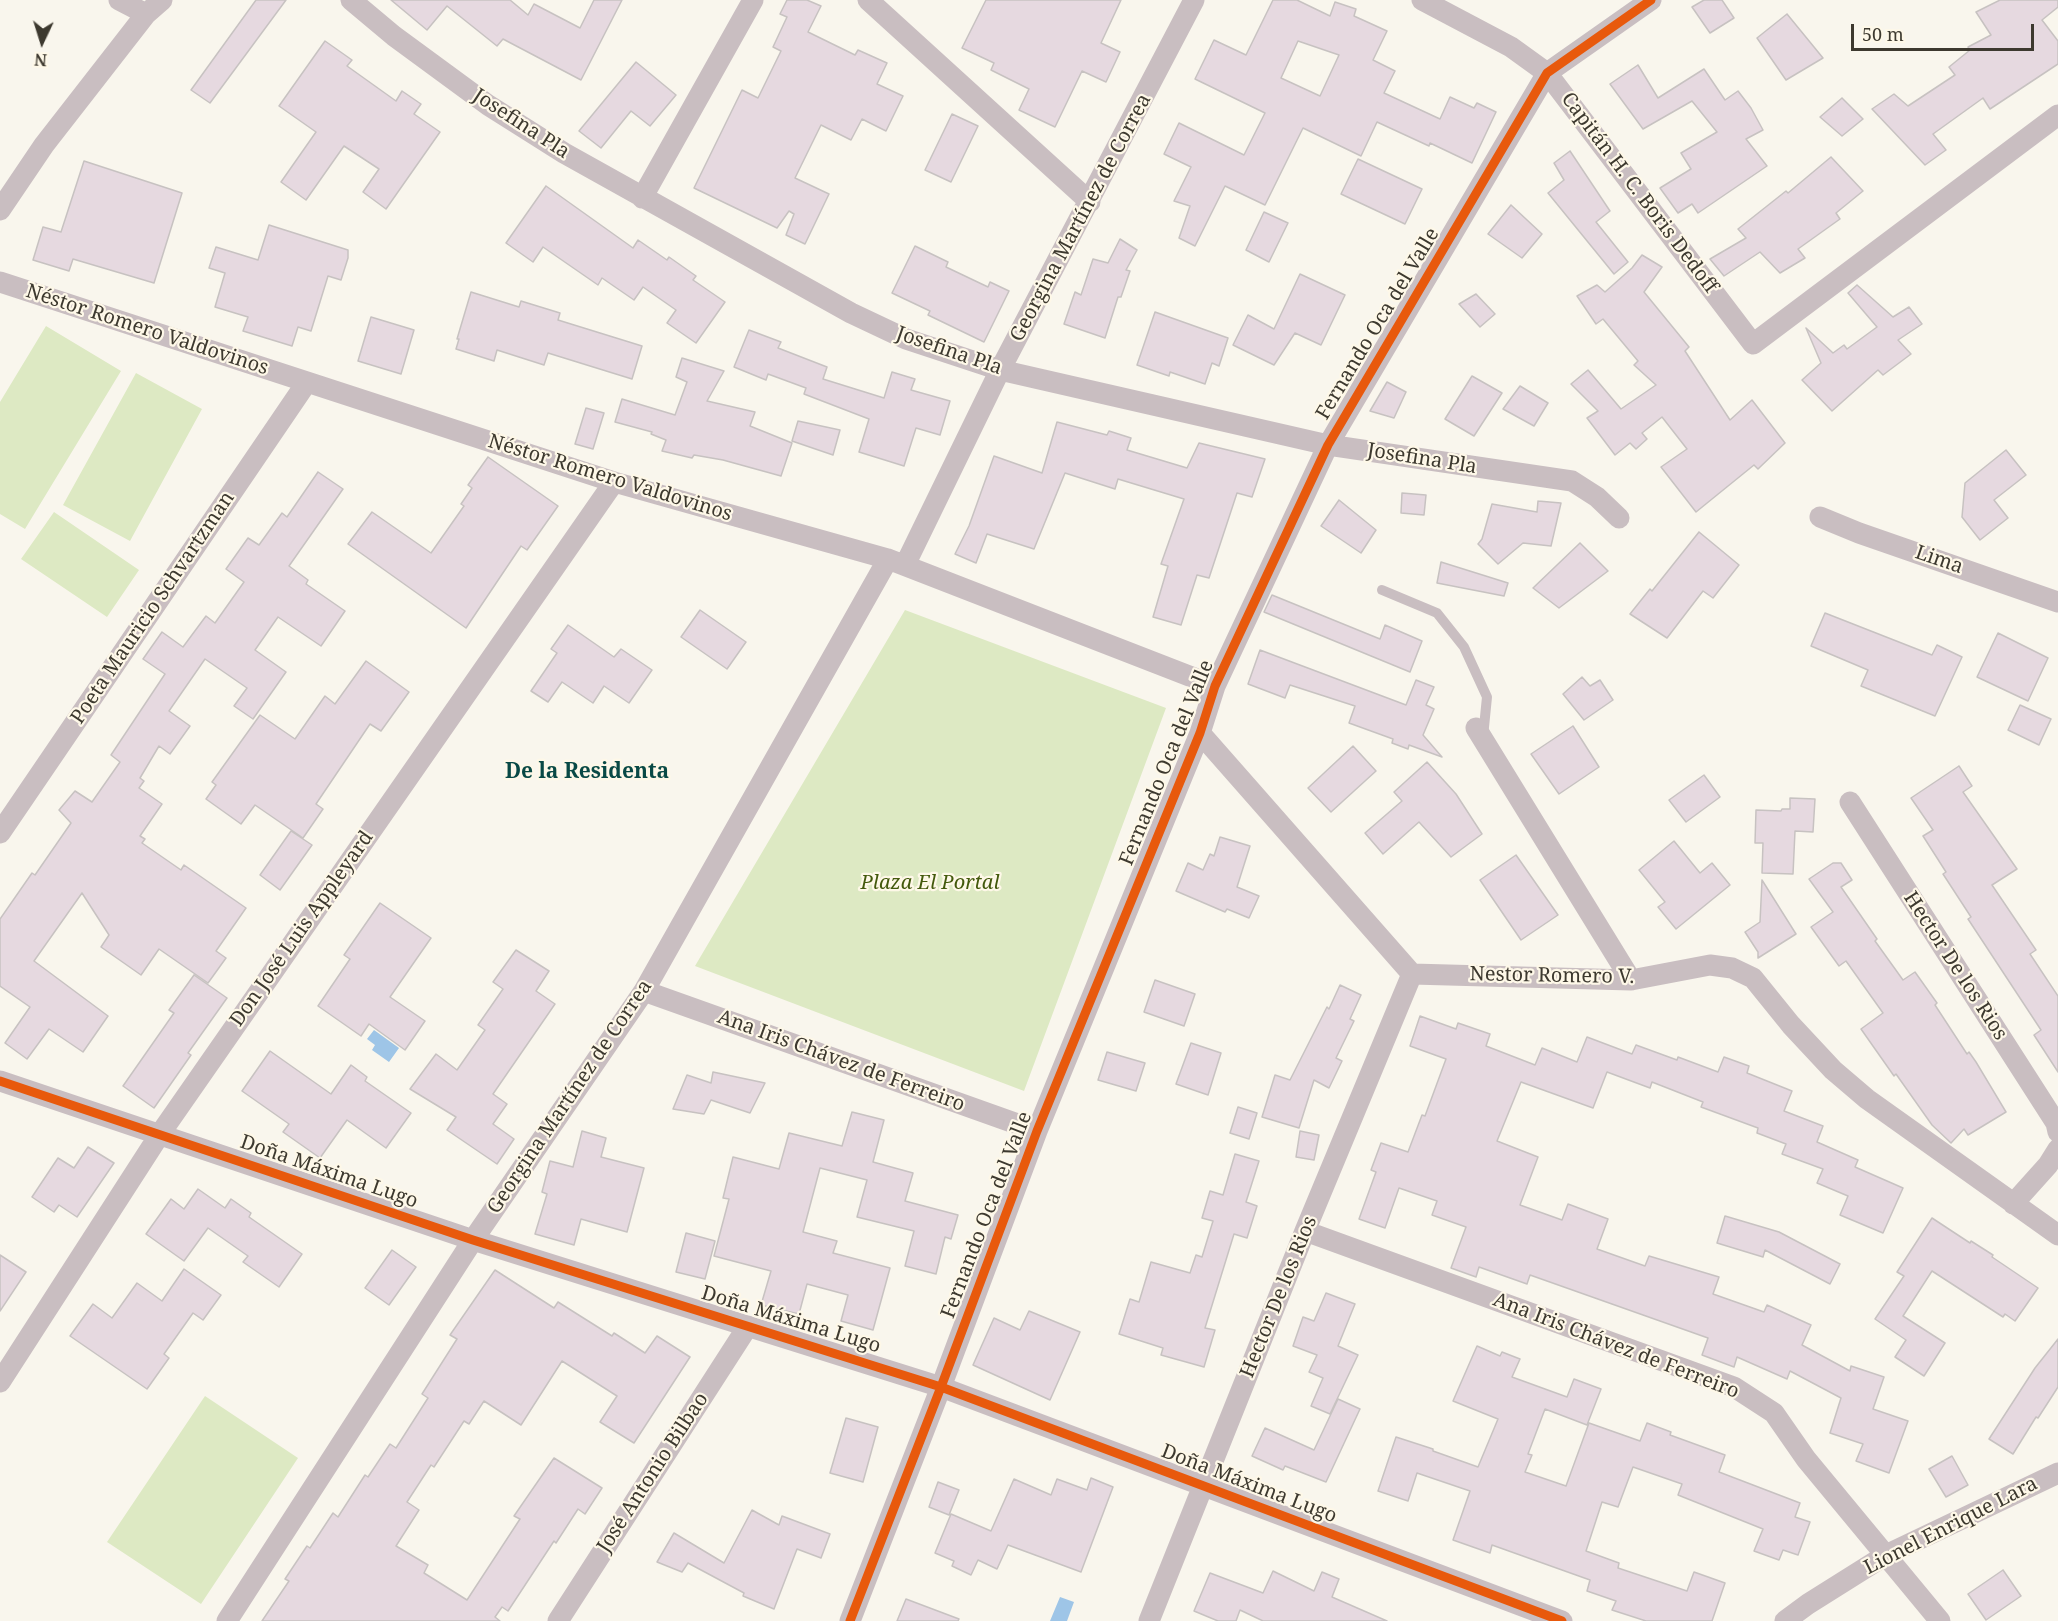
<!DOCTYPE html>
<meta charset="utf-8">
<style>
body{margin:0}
#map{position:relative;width:2058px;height:1621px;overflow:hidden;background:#f9f6ed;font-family:"Noto Serif",serif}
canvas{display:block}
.north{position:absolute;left:12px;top:12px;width:60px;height:60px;-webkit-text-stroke:4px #fef8e8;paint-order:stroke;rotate:184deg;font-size:16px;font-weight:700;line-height:24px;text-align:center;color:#3d392f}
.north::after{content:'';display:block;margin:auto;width:21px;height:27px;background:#3d392f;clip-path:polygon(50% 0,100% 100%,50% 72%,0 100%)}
.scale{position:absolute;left:1851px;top:24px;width:183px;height:27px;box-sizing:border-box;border:3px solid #3d392f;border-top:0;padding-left:8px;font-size:18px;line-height:21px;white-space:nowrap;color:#3d392f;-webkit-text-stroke:4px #fef8e8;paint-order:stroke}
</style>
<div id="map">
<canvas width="2058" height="1621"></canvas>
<div class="north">N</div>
<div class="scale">50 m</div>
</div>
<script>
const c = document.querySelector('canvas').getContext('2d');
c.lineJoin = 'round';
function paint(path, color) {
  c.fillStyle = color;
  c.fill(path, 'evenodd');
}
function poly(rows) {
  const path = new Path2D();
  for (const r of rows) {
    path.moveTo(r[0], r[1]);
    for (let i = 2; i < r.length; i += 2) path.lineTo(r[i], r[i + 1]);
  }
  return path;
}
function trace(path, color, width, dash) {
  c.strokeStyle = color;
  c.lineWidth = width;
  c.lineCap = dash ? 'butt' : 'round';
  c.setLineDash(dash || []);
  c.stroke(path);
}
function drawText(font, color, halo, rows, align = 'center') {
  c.font = font + ' "Noto Serif",serif';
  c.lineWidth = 4.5;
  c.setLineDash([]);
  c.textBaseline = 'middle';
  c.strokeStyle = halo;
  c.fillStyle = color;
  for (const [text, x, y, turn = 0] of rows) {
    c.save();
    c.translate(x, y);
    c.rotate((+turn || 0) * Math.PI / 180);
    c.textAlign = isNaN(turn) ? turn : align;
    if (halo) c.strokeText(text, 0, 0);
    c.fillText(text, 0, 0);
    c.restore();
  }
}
paint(poly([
 [46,326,121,371,25,529,0,514,0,402],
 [136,373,202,409,130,541,63,505],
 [54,512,139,570,107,617,21,559],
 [905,610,1166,708,1024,1091,695,966],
 [205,1396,298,1458,201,1604,107,1542]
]), '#dde9c3');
paint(poly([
 [374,1030,399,1048,389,1062,372,1050,375,1045,367,1039],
 [1060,1597,1074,1602,1067,1621,1050,1621]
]), '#9ec5e7');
const building = poly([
 [256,0,286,0,210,103,191,90,256,0],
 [391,0,510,0,528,15,534,4,580,28,594,0,622,0,581,80,503,39,497,46,447,6,427,30,391,0],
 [787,0,807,0,821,6,808,32,855,55,858,50,887,63,877,84,903,96,886,131,862,119,851,140,821,125,795,178,829,194,805,244,786,235,794,214,789,211,777,228,694,188,742,90,758,98,781,51,773,47,787,17,780,14,787,0],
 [986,0,1121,0,1101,43,1120,52,1106,82,1082,71,1055,127,1019,110,1029,89,991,70,994,63,962,48,986,0],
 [1273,0,1297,0,1330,16,1335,2,1356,9,1354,16,1387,31,1373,60,1395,71,1384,93,1440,119,1450,97,1474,108,1477,103,1496,112,1472,163,1430,143,1429,146,1377,122,1361,156,1303,128,1265,205,1225,186,1195,246,1179,238,1190,206,1174,201,1191,167,1164,154,1179,123,1244,155,1265,113,1195,79,1214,40,1246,55,1273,0],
 [1298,41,1339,55,1320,96,1281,78,1298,41],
 [1704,0,1722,0,1734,18,1710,33,1692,7,1704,0],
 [2000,0,2058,0,2058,7,2042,20,2058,41,2058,64,1990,109,1983,98,1933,134,1946,150,1925,165,1872,109,1894,94,1908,106,1955,75,1949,67,1970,50,1968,47,1991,35,1976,12,2000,0],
 [1787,14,1823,58,1786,80,1757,38,1787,14],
 [325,41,352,60,347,66,396,101,402,91,421,104,414,114,440,132,386,209,363,192,379,169,344,146,306,200,281,182,316,132,279,106,325,41],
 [636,62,676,95,650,126,631,111,601,148,579,131,636,62],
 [1638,65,1658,98,1704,69,1725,100,1738,91,1751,108,1763,130,1746,139,1767,166,1698,213,1692,204,1678,213,1660,188,1691,169,1681,153,1717,132,1692,101,1643,129,1610,84,1638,65],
 [1842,98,1863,119,1842,136,1820,117,1842,98],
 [952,114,978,126,951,182,925,170,952,114],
 [1570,151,1610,211,1596,222,1628,262,1614,274,1548,193,1564,180,1554,163,1570,151],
 [1831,157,1863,191,1836,213,1840,219,1798,249,1805,258,1780,273,1760,252,1724,276,1710,259,1746,238,1738,229,1786,191,1788,193,1831,157],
 [1358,159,1422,189,1405,224,1341,194,1358,159],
 [84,161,182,193,154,283,73,259,69,271,33,260,43,227,61,232,84,161],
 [546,186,633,248,638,240,667,260,669,257,696,276,693,280,725,302,696,343,667,323,676,310,643,287,634,300,602,278,598,285,543,247,533,262,506,243,546,186],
 [1511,205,1542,234,1522,258,1488,234,1511,205],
 [1264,212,1288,223,1269,262,1246,250,1264,212],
 [269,225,348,250,348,258,341,280,328,276,311,331,298,327,292,346,243,331,248,317,215,307,225,273,209,268,216,247,258,260,269,225],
 [1120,239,1137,250,1126,270,1130,271,1121,297,1118,297,1105,338,1064,324,1075,292,1081,295,1093,259,1108,263,1120,239],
 [915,246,948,262,946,267,988,287,990,282,1009,291,984,342,928,315,930,311,892,293,915,246],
 [1642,255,1662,267,1644,292,1689,347,1685,351,1730,420,1752,400,1785,443,1758,469,1754,465,1696,512,1661,467,1687,449,1662,417,1642,433,1647,439,1636,449,1630,443,1615,455,1587,418,1598,411,1571,384,1588,370,1621,409,1656,385,1634,365,1638,361,1603,319,1596,324,1577,296,1597,285,1605,292,1632,268,1642,255],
 [1300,274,1345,295,1321,345,1295,333,1274,365,1233,345,1248,315,1274,329,1300,274],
 [1857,285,1893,317,1909,307,1922,324,1898,340,1911,354,1883,375,1878,370,1832,411,1802,380,1821,363,1806,328,1833,353,1844,345,1847,349,1877,327,1848,293,1857,285],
 [471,292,519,307,521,301,560,313,558,320,642,346,632,379,548,353,544,365,497,350,494,361,456,349,459,339,457,339,471,292],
 [1476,294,1495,314,1480,327,1459,304,1476,294],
 [1155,312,1228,338,1219,366,1212,363,1205,384,1170,372,1169,376,1137,365,1155,312],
 [371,317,414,330,401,374,358,361,371,317],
 [749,330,781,342,778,348,827,367,823,379,884,398,892,372,915,379,911,390,950,401,940,435,916,428,904,466,859,452,869,419,804,394,806,388,768,374,766,380,734,367,749,330],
 [682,358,724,371,707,401,755,412,750,426,792,443,781,476,723,460,694,455,692,458,662,451,666,440,651,434,652,432,615,422,622,399,675,415,687,382,676,377,682,358],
 [1472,376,1502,393,1474,436,1445,419,1472,376],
 [1387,382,1406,392,1394,418,1370,411,1387,382],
 [1520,386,1548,403,1534,426,1503,409,1520,386],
 [586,408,604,413,593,449,575,444,586,408],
 [798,421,840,430,833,455,792,441,798,421],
 [1057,422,1107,435,1109,431,1131,438,1127,450,1187,468,1199,443,1265,459,1252,497,1237,493,1209,578,1197,575,1181,625,1153,617,1168,566,1161,564,1184,499,1118,479,1115,489,1065,473,1034,549,987,534,976,563,955,554,969,526,994,456,1042,473,1057,422],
 [2006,450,2026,475,1994,500,2008,518,1980,540,1962,517,1965,483,2006,450],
 [488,457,558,506,527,550,521,546,466,628,348,544,372,512,431,553,464,506,461,504,472,488,468,485,488,457],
 [318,472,343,489,289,566,308,580,306,584,345,611,321,646,278,617,255,650,286,672,253,719,234,706,247,688,205,659,169,711,190,726,170,754,159,746,140,778,144,781,139,788,162,804,140,836,145,839,142,843,181,870,184,865,246,908,216,951,226,958,208,983,159,949,141,975,101,947,109,935,82,893,34,961,108,1016,83,1052,49,1029,27,1059,5,1043,30,1007,0,986,0,919,32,873,35,875,71,823,59,810,75,791,92,802,120,762,111,755,165,674,143,659,162,632,183,647,206,616,215,623,244,582,226,569,248,538,259,545,282,513,287,517,318,472],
 [1402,493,1426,495,1424,515,1401,513,1402,493],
 [1339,500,1376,530,1361,553,1321,526,1339,500],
 [1538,501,1561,503,1551,546,1523,543,1498,564,1478,544,1482,539,1492,504,1537,512,1538,501],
 [1699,532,1739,565,1713,598,1703,591,1667,638,1630,614,1650,589,1652,591,1699,532],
 [1580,543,1608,571,1559,608,1533,588,1580,543],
 [1441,562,1508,583,1504,596,1437,583,1441,562],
 [1272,595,1380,639,1385,625,1422,641,1410,672,1264,612,1272,595],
 [700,610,746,642,727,669,681,637,700,610],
 [1825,613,1932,655,1937,645,1962,657,1935,716,1861,686,1868,670,1811,646,1825,613],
 [568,625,614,657,621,649,652,670,629,703,604,686,593,703,562,682,548,702,531,691,557,653,551,649,568,625],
 [1998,633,2048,658,2028,701,1977,677,1998,633],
 [1260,650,1406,705,1416,680,1434,687,1426,705,1434,709,1423,735,1442,757,1409,745,1408,749,1392,743,1393,739,1349,723,1355,706,1290,685,1285,698,1248,684,1260,650],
 [366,661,409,692,381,731,370,724,316,804,323,809,303,838,255,805,241,824,206,799,216,785,212,782,260,715,295,739,325,696,335,704,366,661],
 [1582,677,1590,686,1600,680,1613,700,1584,720,1563,694,1582,677],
 [2020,705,2051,719,2039,745,2008,730,2020,705],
 [1573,726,1599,767,1559,794,1531,754,1573,726],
 [1353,746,1376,771,1331,812,1308,788,1353,746],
 [1427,762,1456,794,1482,834,1451,857,1419,822,1383,854,1365,833,1402,801,1394,792,1427,762],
 [1959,766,1972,786,1963,792,2017,869,1992,885,2036,950,2030,954,2058,996,2058,1072,2034,1035,2041,1030,1968,919,1971,917,1943,874,1946,872,1923,836,1933,830,1911,798,1959,766],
 [1704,775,1720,797,1686,822,1669,800,1704,775],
 [1790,798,1815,799,1813,832,1795,831,1793,874,1762,873,1763,843,1755,843,1756,810,1781,811,1782,809,1790,809,1790,798],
 [291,831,312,845,280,890,260,875,291,831],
 [1220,837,1250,846,1237,887,1259,896,1249,918,1227,909,1225,912,1176,891,1188,863,1203,870,1210,854,1214,856,1220,837],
 [1674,841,1700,873,1712,863,1730,885,1676,929,1658,907,1665,902,1639,870,1674,841],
 [1516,855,1558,915,1521,940,1480,880,1516,855],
 [1833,863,1841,863,1852,880,1841,887,1877,939,1875,941,1903,980,1915,972,1937,1003,1935,1005,1967,1054,1969,1052,1976,1062,2006,1112,1968,1135,1964,1129,1951,1143,1932,1125,1896,1074,1894,1076,1861,1029,1883,1013,1846,961,1839,966,1811,927,1833,912,1809,879,1833,863],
 [1762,880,1796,934,1758,958,1758,952,1745,932,1760,922,1762,880],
 [380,903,431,938,390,997,425,1021,405,1050,369,1024,361,1036,318,1006,350,959,344,955,380,903],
 [516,950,549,971,536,991,555,1004,493,1094,507,1104,493,1124,514,1139,497,1164,447,1130,456,1117,410,1089,436,1054,457,1070,485,1030,478,1025,503,989,493,982,516,950],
 [194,975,227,998,188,1053,191,1055,154,1108,123,1086,174,1013,169,1010,194,975],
 [1155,980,1195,994,1184,1026,1144,1012,1155,980],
 [1340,985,1361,995,1350,1019,1354,1021,1336,1058,1342,1061,1329,1088,1314,1080,1299,1128,1262,1117,1275,1075,1290,1080,1327,1007,1329,1009,1340,985],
 [1420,1016,1456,1029,1458,1023,1490,1034,1486,1046,1535,1065,1542,1048,1577,1062,1587,1037,1632,1054,1636,1045,1677,1060,1678,1057,1718,1072,1724,1057,1749,1066,1747,1073,1792,1091,1784,1111,1823,1126,1817,1142,1858,1160,1855,1167,1903,1188,1883,1233,1840,1215,1848,1196,1817,1183,1823,1169,1782,1154,1786,1144,1757,1133,1758,1128,1701,1107,1703,1102,1652,1082,1650,1088,1607,1072,1593,1108,1521,1082,1497,1141,1538,1157,1520,1205,1562,1220,1568,1204,1608,1219,1597,1249,1645,1266,1649,1256,1719,1277,1713,1294,1764,1312,1767,1305,1811,1325,1802,1345,1850,1371,1851,1366,1884,1377,1873,1409,1908,1421,1889,1473,1856,1461,1863,1444,1830,1433,1841,1398,1790,1371,1787,1379,1737,1357,1734,1367,1702,1355,1708,1338,1530,1275,1527,1284,1479,1267,1476,1277,1451,1268,1466,1227,1432,1215,1437,1201,1399,1188,1385,1228,1359,1219,1376,1172,1371,1170,1381,1143,1408,1152,1422,1115,1425,1116,1446,1059,1410,1046,1420,1016],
 [1191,1043,1221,1053,1208,1095,1176,1084,1191,1043],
 [270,1051,331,1094,351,1065,367,1077,365,1081,411,1113,386,1148,347,1120,320,1158,283,1132,289,1124,242,1091,270,1051],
 [1107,1052,1145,1063,1136,1091,1098,1080,1107,1052],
 [713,1072,765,1083,750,1113,711,1100,704,1114,673,1109,687,1075,711,1083,713,1072],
 [1238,1107,1257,1113,1249,1139,1230,1133,1238,1107],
 [852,1112,884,1120,873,1162,913,1173,905,1201,958,1215,951,1239,945,1237,936,1274,905,1266,914,1231,857,1217,867,1180,820,1168,803,1232,837,1241,833,1253,890,1268,873,1330,841,1321,848,1295,807,1284,799,1314,761,1305,771,1271,714,1256,729,1199,723,1198,733,1157,779,1169,789,1133,842,1146,852,1112],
 [582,1131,606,1138,601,1157,644,1168,627,1232,581,1219,574,1245,535,1234,547,1194,542,1192,550,1161,573,1167,582,1131],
 [1300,1131,1319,1135,1314,1160,1296,1157,1300,1131],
 [88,1147,114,1163,77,1217,59,1205,54,1212,32,1197,58,1158,74,1168,88,1147],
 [1235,1154,1259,1161,1246,1202,1257,1206,1247,1238,1234,1234,1205,1328,1215,1330,1204,1367,1161,1355,1163,1348,1119,1334,1130,1299,1139,1302,1151,1262,1190,1273,1196,1255,1202,1257,1213,1221,1202,1218,1210,1191,1223,1195,1235,1154],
 [198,1189,225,1208,231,1199,251,1213,249,1217,302,1254,279,1287,243,1262,248,1256,208,1228,184,1261,146,1234,171,1199,184,1209,198,1189],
 [1725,1216,1779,1232,1840,1264,1830,1284,1765,1250,1763,1257,1717,1243,1725,1216],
 [1932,1218,1970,1243,1971,1241,1993,1255,1992,1257,2038,1288,2015,1321,2005,1314,2003,1317,1932,1271,1903,1316,1945,1343,1924,1376,1895,1357,1906,1340,1875,1319,1904,1276,1897,1272,1932,1218],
 [686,1233,715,1241,705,1279,676,1272,686,1233],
 [392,1250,416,1267,389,1305,365,1288,392,1250],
 [0,1255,26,1272,0,1311,0,1255],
 [184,1269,221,1295,203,1320,193,1313,164,1354,169,1358,147,1389,70,1336,93,1304,112,1318,137,1283,162,1301,184,1269],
 [495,1270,554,1308,558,1302,612,1336,614,1333,645,1353,657,1336,690,1357,634,1443,600,1422,617,1396,562,1361,521,1425,484,1401,469,1424,464,1421,434,1467,431,1465,407,1502,419,1510,396,1546,428,1565,424,1573,467,1600,520,1519,514,1516,554,1458,602,1488,585,1514,578,1509,556,1543,554,1541,508,1611,502,1607,495,1617,500,1621,262,1621,289,1581,285,1579,307,1546,310,1548,333,1513,338,1517,365,1475,368,1477,390,1444,396,1448,428,1398,422,1394,457,1339,450,1335,495,1270],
 [1326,1293,1355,1304,1338,1346,1358,1355,1330,1414,1311,1406,1323,1378,1309,1372,1317,1355,1293,1346,1303,1317,1314,1321,1326,1293],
 [1029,1311,1080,1332,1050,1400,973,1365,994,1318,1020,1330,1029,1311],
 [2058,1339,2058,1387,2038,1418,2036,1417,2013,1454,1989,1439,2035,1368,2058,1339],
 [1477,1346,1500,1356,1502,1352,1520,1359,1512,1377,1567,1397,1574,1379,1601,1389,1587,1425,1545,1409,1528,1454,1532,1455,1525,1472,1566,1486,1589,1423,1640,1441,1647,1423,1671,1432,1670,1435,1725,1455,1719,1472,1800,1503,1795,1517,1810,1522,1798,1555,1783,1550,1779,1560,1754,1551,1763,1529,1678,1495,1682,1484,1633,1467,1618,1507,1602,1502,1586,1551,1619,1563,1618,1568,1687,1591,1694,1572,1725,1583,1712,1621,1646,1621,1612,1610,1616,1601,1587,1591,1590,1580,1492,1545,1490,1553,1453,1540,1470,1491,1417,1473,1408,1501,1378,1491,1396,1437,1433,1449,1433,1451,1478,1467,1498,1419,1453,1401,1477,1346],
 [1338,1399,1360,1409,1326,1482,1285,1466,1283,1470,1252,1456,1265,1428,1314,1450,1338,1399],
 [846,1418,878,1427,863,1482,830,1473,846,1418],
 [1952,1456,1968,1485,1946,1497,1929,1469,1952,1456],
 [1091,1478,1113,1487,1081,1572,1008,1545,997,1569,978,1560,971,1575,952,1566,954,1561,935,1553,951,1514,991,1531,1014,1479,1051,1495,1057,1479,1087,1490,1091,1478],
 [938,1482,959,1490,949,1515,929,1507,938,1482],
 [752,1510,779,1525,782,1516,830,1534,821,1558,797,1549,774,1609,743,1596,744,1593,688,1563,682,1572,657,1562,674,1533,724,1563,752,1510],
 [2003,1570,2021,1596,1986,1620,1968,1594,2003,1570],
 [1273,1571,1314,1591,1322,1572,1339,1579,1332,1597,1387,1621,1263,1621,1240,1610,1236,1621,1218,1621,1194,1611,1210,1573,1263,1593,1273,1571],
 [906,1599,959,1619,958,1621,897,1621,906,1599]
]);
paint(building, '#e6d9e0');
trace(building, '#c7c2c1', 1.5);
trace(poly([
 [1382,590,1437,613,1464,647,1487,697,1483,737]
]), '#c9bec1', 10);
trace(poly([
 [119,0,146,14],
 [351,0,394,36,488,105,564,153,851,313,906,339,1000,370,1328,445,1572,481,1597,497,1619,518],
 [868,0,1090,202],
 [1422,0,1511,47,1547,73,1753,344,2058,115],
 [642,198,753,0],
 [0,210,44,145,146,14,162,0],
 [0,282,614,482,888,559,1215,686],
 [1820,517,1859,533,2058,602],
 [905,565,1000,370,1194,0],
 [1476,728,1631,980],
 [1200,733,1412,974,1631,980,1710,965,1732,968,1753,978,1791,1025,1833,1070,1867,1099,2058,1235],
 [1850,802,2056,1123,2058,1132],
 [0,833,307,382],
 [644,991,1037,1131],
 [0,1081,473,1240,941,1387,1562,1621],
 [2013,1204,2048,1165,2058,1149],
 [1305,1231,1734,1387,1774,1413,1806,1459,1940,1621],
 [0,1382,160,1134,614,482],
 [227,1621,473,1240,644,991,888,559],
 [558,1621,748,1326],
 [850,1621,941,1387,1037,1131,1200,733,1215,686,1328,445,1547,73,1651,0],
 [1149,1621,1305,1231,1412,974],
 [1785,1621,1808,1604,1886,1555,2058,1473]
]), '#c9bec1', 21);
trace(poly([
 [0,1081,473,1240,941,1387,1562,1621],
 [850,1621,941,1387,1037,1131,1200,733,1215,686,1328,445,1547,73,1651,0]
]), '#e8590c', 9);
drawText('20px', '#3d392f', '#fef8e8', [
 ["Josefina Pla",521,124,33],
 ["Capitán H. C. Boris Dedoff",1639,193,53],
 ["Georgina Martínez de Correa",1081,218,-62],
 ["Fernando Oca del Valle",1378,324,-59],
 ["Néstor Romero Valdovinos",147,330,18],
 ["Josefina Pla",949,351,19],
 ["Josefina Pla",1422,459,9],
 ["Néstor Romero Valdovinos",610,478,17],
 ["Lima",1939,560,19],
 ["Poeta Mauricio Schvartzman",153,608,-56],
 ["Fernando Oca del Valle",1167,763,-68],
 ["Don José Luis Appleyard",302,929,-55],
 ["Hector De los Rios",1955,966,57],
 ["Nestor Romero V.",1552,976,1],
 ["Ana Iris Chávez de Ferreiro",841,1061,20],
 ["Georgina Martínez de Correa",570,1097,-56],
 ["Doña Máxima Lugo",329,1172,19],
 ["Fernando Oca del Valle",987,1215,-69],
 ["Hector De los Rios",1279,1297,-68],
 ["Doña Máxima Lugo",791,1320,17],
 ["Ana Iris Chávez de Ferreiro",1616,1346,21],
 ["José Antonio Bilbao",653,1473,-57],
 ["Doña Máxima Lugo",1249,1484,21],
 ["Lionel Enrique Lara",1951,1526,-27]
]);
drawText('italic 20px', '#43590c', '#fef8e8', [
 ["Plaza El Portal",930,883]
]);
drawText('bold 21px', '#094945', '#fef8e8', [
 ["De la Residenta",587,772]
]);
</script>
